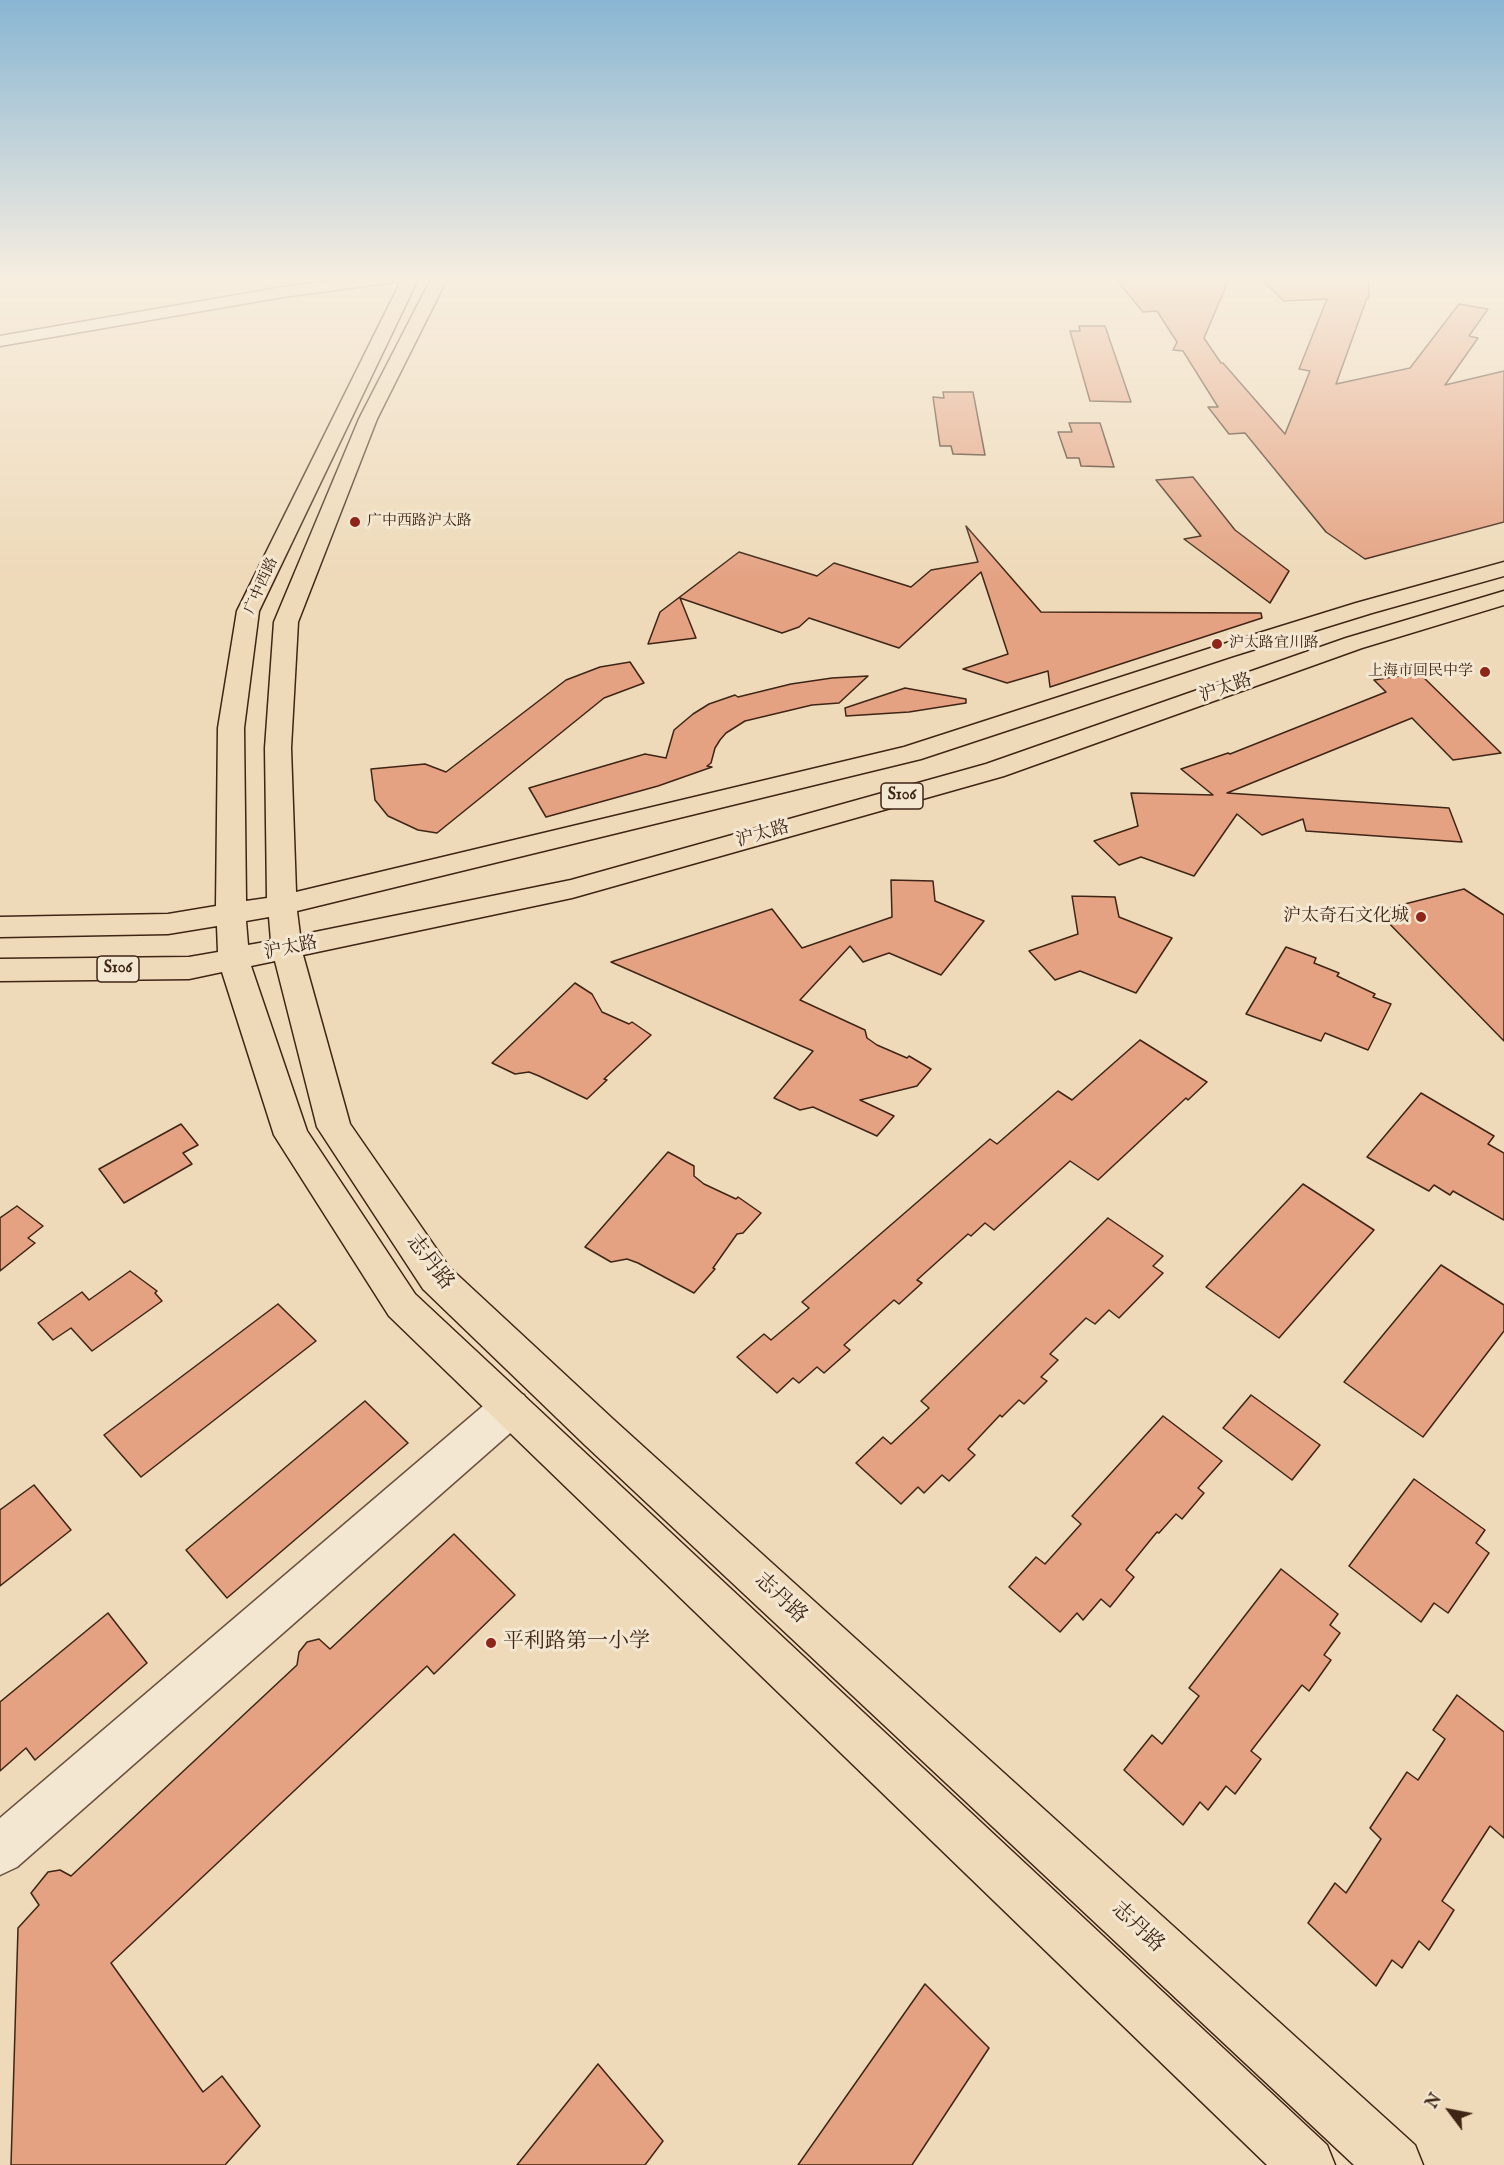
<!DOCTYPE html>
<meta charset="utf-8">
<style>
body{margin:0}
#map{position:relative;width:1504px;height:2165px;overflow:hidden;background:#eedab9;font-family:"IM FELL English",serif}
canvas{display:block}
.north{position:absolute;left:1420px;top:2081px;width:60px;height:60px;-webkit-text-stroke:4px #f4e7d2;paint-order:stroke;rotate:302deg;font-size:16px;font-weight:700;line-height:24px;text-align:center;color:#3e2515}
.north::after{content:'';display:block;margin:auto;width:21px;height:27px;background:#3e2515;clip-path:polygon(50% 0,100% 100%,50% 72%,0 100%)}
</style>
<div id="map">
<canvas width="1504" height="2165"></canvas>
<div class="north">N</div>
</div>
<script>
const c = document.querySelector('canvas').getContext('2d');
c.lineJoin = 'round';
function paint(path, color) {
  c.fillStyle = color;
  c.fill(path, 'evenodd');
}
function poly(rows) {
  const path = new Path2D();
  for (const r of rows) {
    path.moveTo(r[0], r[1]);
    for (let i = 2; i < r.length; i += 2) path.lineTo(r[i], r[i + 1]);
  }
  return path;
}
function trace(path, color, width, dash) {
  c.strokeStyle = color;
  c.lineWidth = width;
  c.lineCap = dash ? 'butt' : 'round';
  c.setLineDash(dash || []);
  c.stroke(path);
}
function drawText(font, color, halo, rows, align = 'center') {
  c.font = font + ' "IM FELL English","Noto Serif SC",serif';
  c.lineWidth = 6;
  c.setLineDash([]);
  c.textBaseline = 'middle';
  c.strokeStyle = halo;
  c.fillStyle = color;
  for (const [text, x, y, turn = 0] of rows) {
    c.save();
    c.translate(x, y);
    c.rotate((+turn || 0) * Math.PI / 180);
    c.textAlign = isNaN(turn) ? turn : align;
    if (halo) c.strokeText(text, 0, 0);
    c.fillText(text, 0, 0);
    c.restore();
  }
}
const building = poly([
 [1114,277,1230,277,1204,338,1221,363,1223,363,1285,434,1310,371,1299,369,1327,299,1284,301,1259,277,1369,277,1369,298,1367,298,1336,384,1410,368,1459,304,1488,309,1469,336,1478,338,1445,385,1504,371,1504,522,1365,559,1326,532,1245,433,1229,434,1208,407,1218,407,1183,351,1173,350,1177,342,1157,311,1143,312,1114,277],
 [1079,326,1105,326,1131,402,1090,401,1070,331,1080,331,1079,326],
 [943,392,973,392,985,455,953,454,951,446,940,446,933,397,944,398,943,392],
 [1069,423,1100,423,1114,467,1081,466,1079,458,1067,458,1058,432,1072,432,1069,423],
 [1193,477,1235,530,1289,571,1270,603,1184,539,1201,536,1156,480,1193,477],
 [966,526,1041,612,1261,613,1262,618,1050,687,1048,671,1007,683,963,669,1008,654,981,572,899,648,809,618,799,627,782,633,680,598,696,638,648,644,660,612,739,552,817,576,834,563,911,587,931,570,978,562,966,526],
 [630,662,644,683,604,698,437,833,418,830,388,816,375,800,371,769,425,764,446,772,566,680,600,667,630,662],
 [1419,673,1501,753,1453,760,1412,718,1227,793,1449,808,1462,842,1306,831,1303,819,1262,835,1237,814,1194,876,1141,857,1119,865,1094,841,1138,826,1131,793,1213,795,1181,769,1228,753,1230,754,1386,692,1374,680,1419,673],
 [868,676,839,703,812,705,745,721,726,733,720,740,715,748,711,763,707,766,712,767,658,786,546,817,529,788,645,754,666,758,674,730,693,714,709,704,735,695,738,697,791,684,832,678,868,676],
 [905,688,966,699,966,703,909,712,846,716,845,708,905,688],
 [891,880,933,881,935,901,984,921,941,975,889,953,863,962,850,946,800,1000,865,1030,867,1038,877,1045,907,1058,909,1056,931,1069,917,1086,860,1100,894,1116,877,1136,813,1107,800,1110,774,1098,813,1051,611,962,772,909,802,948,892,917,891,880],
 [1464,889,1504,915,1504,1041,1377,911,1464,889],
 [1072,896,1115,897,1119,917,1172,938,1136,993,1080,971,1055,980,1029,951,1078,934,1072,896],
 [1286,947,1316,958,1314,963,1339,973,1337,976,1375,994,1373,997,1391,1004,1368,1050,1325,1033,1321,1041,1246,1014,1286,947],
 [575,983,592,994,602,1012,629,1024,632,1022,651,1035,604,1079,607,1080,587,1099,539,1076,529,1072,515,1074,492,1063,575,983],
 [1140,1040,1207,1082,1188,1100,1186,1098,1098,1180,1070,1161,994,1230,985,1223,971,1236,968,1234,917,1280,922,1283,899,1304,894,1300,844,1345,850,1350,824,1373,817,1367,799,1383,793,1378,777,1393,737,1357,764,1334,771,1340,809,1308,802,1302,990,1139,997,1144,1058,1091,1072,1100,1140,1040],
 [1421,1093,1494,1136,1488,1144,1504,1153,1504,1220,1453,1191,1450,1195,1434,1185,1429,1191,1367,1157,1421,1093],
 [181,1124,198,1145,183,1153,192,1164,124,1203,99,1169,181,1124],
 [668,1152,694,1166,694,1176,704,1184,736,1199,738,1197,761,1213,743,1233,737,1234,713,1268,715,1269,694,1293,638,1263,627,1259,611,1262,585,1247,668,1152],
 [1303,1184,1374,1230,1279,1338,1206,1287,1303,1184],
 [17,1206,43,1226,28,1238,35,1243,0,1271,0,1218,17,1206],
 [1108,1218,1163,1256,1153,1266,1163,1273,1119,1318,1109,1310,1095,1324,1086,1318,1050,1354,1058,1360,1041,1377,1047,1381,1024,1404,1019,1400,1002,1417,1000,1415,968,1449,975,1455,949,1481,942,1475,924,1493,918,1487,901,1504,856,1463,883,1437,891,1444,929,1408,921,1401,1108,1218],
 [1441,1265,1504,1305,1504,1331,1423,1437,1344,1382,1441,1265],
 [130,1271,157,1291,155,1293,162,1301,92,1351,71,1328,53,1340,38,1323,82,1292,89,1300,130,1271],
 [278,1304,316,1341,141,1477,104,1435,278,1304],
 [1251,1395,1320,1445,1292,1480,1223,1428,1251,1395],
 [365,1401,408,1443,227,1598,186,1550,365,1401],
 [1163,1416,1222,1461,1198,1488,1204,1493,1182,1519,1176,1514,1159,1533,1157,1532,1126,1570,1134,1577,1110,1607,1101,1599,1083,1620,1077,1613,1060,1632,1009,1587,1036,1557,1045,1564,1081,1524,1072,1516,1163,1416],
 [1414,1479,1485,1530,1476,1543,1489,1553,1448,1613,1434,1603,1421,1622,1349,1566,1414,1479],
 [34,1485,71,1530,0,1586,0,1510,34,1485],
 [454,1534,515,1595,434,1674,427,1666,111,1963,203,2092,222,2076,260,2126,225,2165,11,2165,18,1928,39,1905,31,1893,48,1872,60,1870,71,1876,297,1665,299,1652,307,1642,319,1639,330,1649,454,1534],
 [1281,1569,1338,1614,1330,1625,1340,1633,1324,1655,1331,1660,1309,1691,1302,1685,1251,1751,1261,1759,1235,1794,1226,1786,1208,1810,1200,1802,1183,1825,1124,1770,1152,1735,1162,1744,1199,1696,1189,1688,1281,1569],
 [108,1613,147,1663,35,1760,26,1748,0,1771,0,1702,108,1613],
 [1457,1695,1504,1732,1504,1838,1490,1826,1442,1901,1454,1910,1429,1950,1419,1941,1402,1968,1392,1960,1376,1986,1308,1923,1335,1883,1346,1893,1381,1839,1370,1828,1407,1772,1418,1780,1445,1739,1433,1730,1457,1695],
 [925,1984,989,2048,912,2165,798,2165,925,1984],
 [598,2064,663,2141,645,2165,517,2165,598,2064]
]);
paint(building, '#e4a282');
trace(building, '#3e2515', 1.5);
const minor = poly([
 [359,277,404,277,396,282,283,297,0,346,0,336,283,287,359,277],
 [510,1390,524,1395,530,1408,524,1421,17,1867,0,1875,0,1818,496,1395,510,1390]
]);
const major = poly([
 [403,277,419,277,259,611,244,728,246,901,267,898,265,748,274,622,359,419,432,277,448,277,377,419,298,622,291,748,296,892,904,747,1217,646,1356,603,1504,562,1504,576,1372,613,1233,656,921,759,297,911,300,935,571,880,986,764,1346,638,1504,591,1504,605,1362,648,1004,776,572,898,303,955,350,1124,449,1267,614,1420,1415,2145,1423,2165,1354,2165,586,1446,423,1289,317,1127,275,961,251,966,307,1131,415,1294,1327,2145,1335,2165,1267,2165,389,1316,274,1135,222,972,189,979,0,981,0,959,189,957,218,952,217,926,168,934,0,937,0,917,168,914,216,906,218,728,237,611,403,277],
 [269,917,271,941,248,945,246,921,269,917]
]);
trace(minor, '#6a523e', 3);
trace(major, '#3e2515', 3);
paint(minor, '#f4e7d2');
paint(major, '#eedab9');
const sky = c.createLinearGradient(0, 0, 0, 580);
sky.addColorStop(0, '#89b6d3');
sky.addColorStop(0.48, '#f7eee0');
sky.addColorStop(1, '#f7eee000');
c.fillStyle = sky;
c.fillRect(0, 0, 1504, 580);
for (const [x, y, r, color] of [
 [355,522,6,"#8f2418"],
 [1217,644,6,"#8f2418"],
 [1485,672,6,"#8f2418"],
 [1421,917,6,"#8f2418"],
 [491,1643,6,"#8f2418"]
]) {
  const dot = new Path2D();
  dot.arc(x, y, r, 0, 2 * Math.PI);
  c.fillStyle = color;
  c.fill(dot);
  trace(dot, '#f4e7d2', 2);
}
drawText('15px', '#3e2515', '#f4e7d2', [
 ["广中西路沪太路",367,522],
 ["沪太路宜川路",1229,644],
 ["上海市回民中学",1473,672,"right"]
], 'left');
drawText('15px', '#3e2515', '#f4e7d2', [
 ["广中西路",262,586,-66]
]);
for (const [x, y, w] of [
 [902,796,42],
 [118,969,42]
]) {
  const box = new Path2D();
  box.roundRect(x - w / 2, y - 13, w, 26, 4.5);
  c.fillStyle = '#f4e7d2';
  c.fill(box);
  trace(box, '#3e2515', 1.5);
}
drawText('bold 16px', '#3e2515', null, [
 ["S106",902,796],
 ["S106",118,969]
]);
drawText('18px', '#3e2515', '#f4e7d2', [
 ["沪太路",1226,689,-19],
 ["沪太路",763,835,-16],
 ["沪太路",291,949,-12]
]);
drawText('18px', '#3e2515', '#f4e7d2', [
 ["沪太奇石文化城",1409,917]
], 'right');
drawText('21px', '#3e2515', '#f4e7d2', [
 ["志丹路",429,1263,52],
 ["志丹路",780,1599,43],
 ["志丹路",1137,1928,43]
]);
drawText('21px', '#3e2515', '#f4e7d2', [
 ["平利路第一小学",503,1643]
], 'left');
</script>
